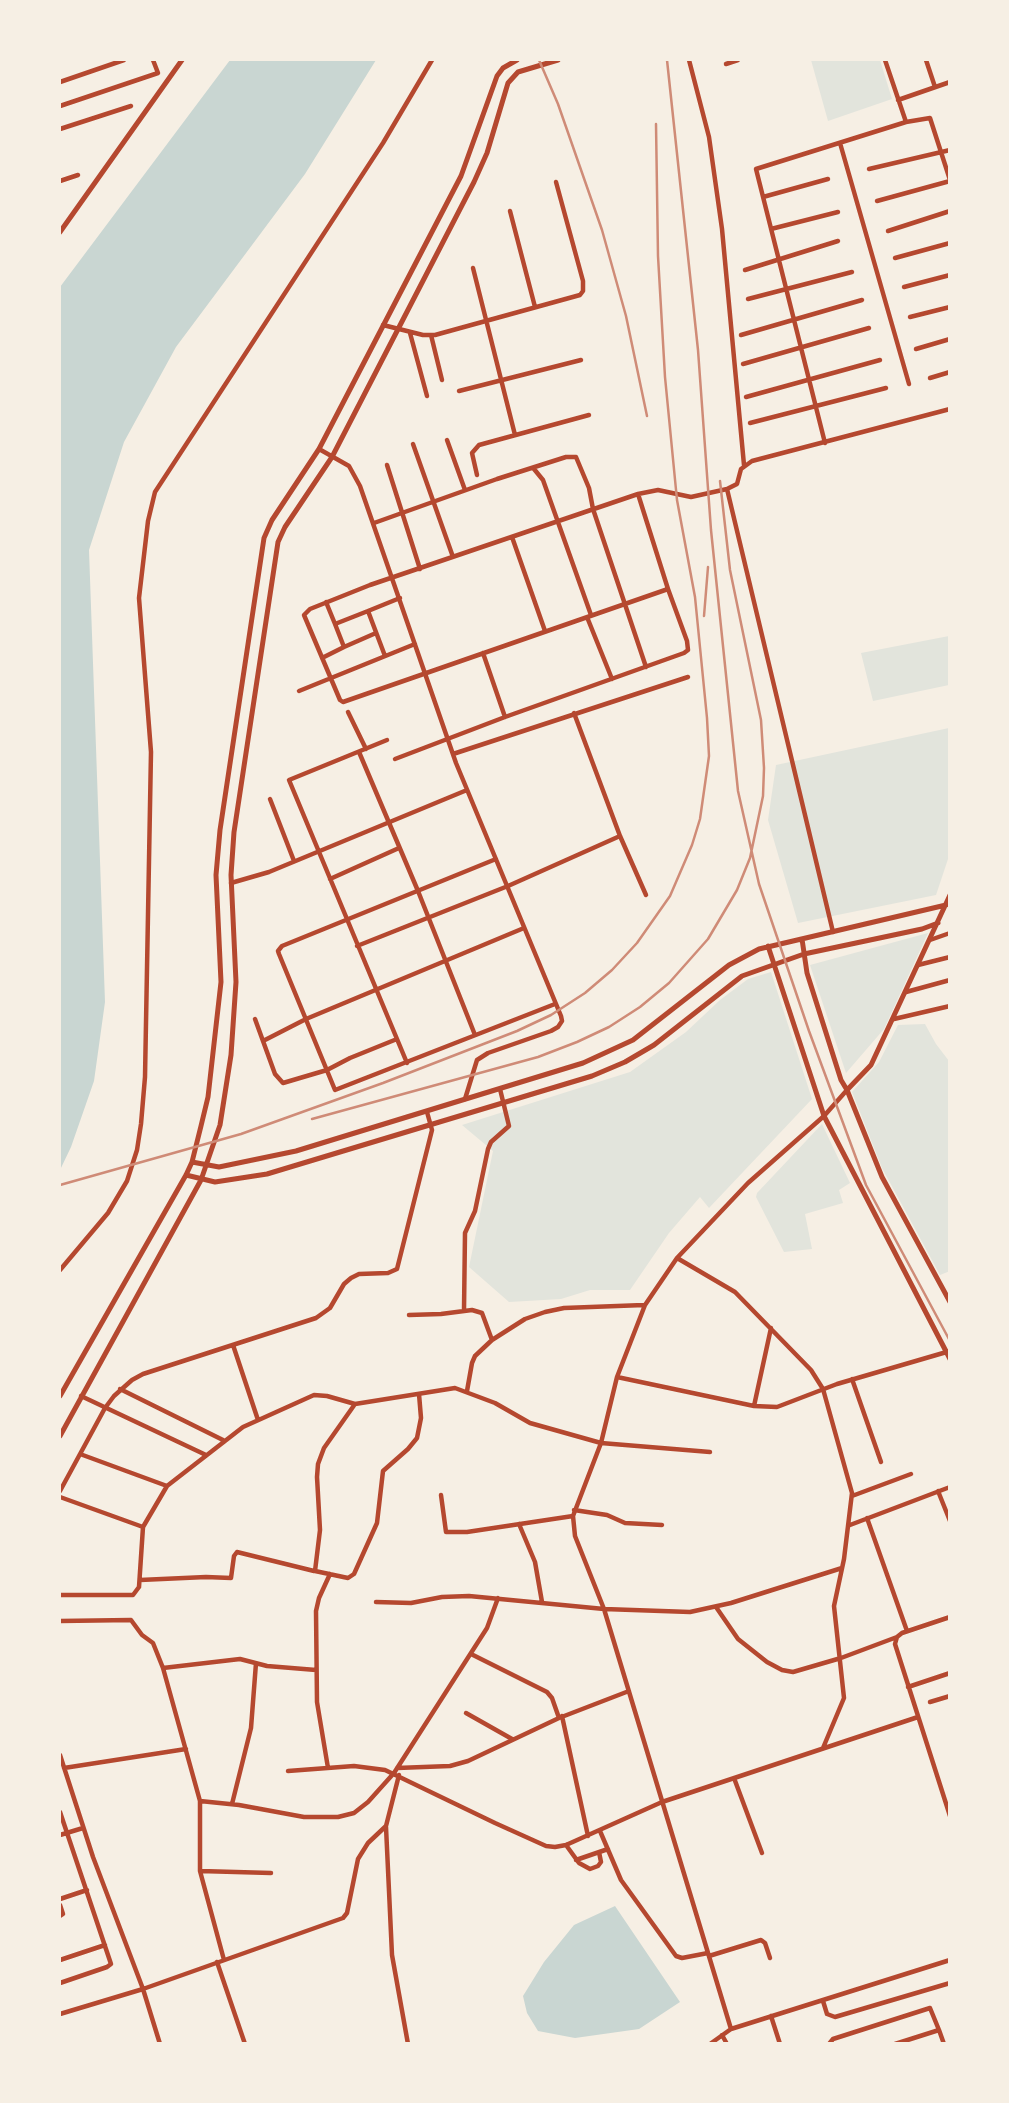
<!DOCTYPE html>
<style>
body{margin:0}
#map{position:relative;width:1009px;height:2103px;overflow:hidden;background:#f6efe4;font-family:Commissioner,sans-serif}
canvas{display:block}
.frame{position:absolute;inset:0;border:61px solid #f6efe4;pointer-events:none}
</style>
<div id="map">
<canvas width="1009" height="2103"></canvas>
<div class="frame"></div>
</div>
<script>
const c = document.querySelector('canvas').getContext('2d');
c.lineJoin = 'round';
function paint(path, color) {
  c.fillStyle = color;
  c.fill(path, 'evenodd');
}
function poly(rows) {
  const path = new Path2D();
  for (const r of rows) {
    path.moveTo(r[0], r[1]);
    for (let i = 2; i < r.length; i += 2) path.lineTo(r[i], r[i + 1]);
  }
  return path;
}
function trace(path, color, width, dash) {
  c.strokeStyle = color;
  c.lineWidth = width;
  c.lineCap = dash ? 'butt' : 'round';
  c.setLineDash(dash || []);
  c.stroke(path);
}
paint(poly([
 [811,60,880,60,892,99,828,121],
 [949,636,949,685,873,701,861,653],
 [949,728,949,856,936,895,798,923,768,820,776,765],
 [928,933,884,1029,846,1073,810,965],
 [771,972,812,1099,709,1208,700,1197,669,1233,630,1290,590,1290,561,1299,509,1302,469,1267,493,1151,462,1125,630,1072,686,1032,720,1000,748,979],
 [925,1024,936,1044,949,1061,950,1271,940,1275,882,1168,852,1092,879,1062,898,1025],
 [822,1124,850,1183,839,1190,843,1203,805,1214,812,1249,784,1252,756,1197,757,1193]
]), '#e2e4dc');
paint(poly([
 [230,60,376,60,305,174,176,347,124,442,89,550,105,1002,94,1081,71,1147,60,1170,60,287],
 [615,1906,680,2002,639,2029,575,2038,538,2031,527,2013,523,1996,544,1962,574,1925]
]), '#c9d6d2');
trace(poly([
 [689,60,709,137,722,229,744,465],
 [885,60,906,122],
 [926,60,935,87],
 [726,64,738,60],
 [60,82,124,60],
 [898,100,950,82],
 [60,106,158,73,153,60],
 [60,129,131,106],
 [840,143,909,384],
 [869,169,950,150],
 [60,181,78,175],
 [763,197,828,179],
 [877,201,950,181],
 [510,211,535,307],
 [771,229,838,212],
 [888,231,950,211],
 [895,258,950,243],
 [473,268,515,435],
 [745,270,838,241],
 [904,287,950,275],
 [748,299,852,272],
 [910,317,950,307],
 [383,325,423,335,435,335,580,295,583,291,583,281,556,182],
 [410,333,427,396],
 [431,335,442,380],
 [741,335,862,300],
 [916,349,950,339],
 [743,364,869,328],
 [930,378,950,372],
 [459,391,581,360],
 [746,397,880,360],
 [750,423,886,388],
 [447,440,465,490],
 [825,443,756,169,906,122,930,118,950,180],
 [413,444,453,557],
 [319,449,349,466,360,486,456,763,561,1016,562,1021,558,1027,551,1031,488,1053,477,1060,465,1099],
 [387,465,420,569],
 [534,469,543,480,591,615],
 [477,475,472,453,479,445,589,415],
 [727,489,833,932],
 [638,494,668,589,343,702,340,700,304,615,310,609,370,585,638,494,658,490,691,497,727,489,737,484,741,469,752,461,950,409],
 [374,523,497,479,566,457,576,457,589,488,593,509,646,667],
 [512,537,545,631],
 [326,602,335,624,368,611,385,656],
 [368,611,400,598],
 [587,617,612,679],
 [335,624,344,647,376,633],
 [483,653,505,717],
 [322,658,344,647],
 [299,691,415,644],
 [348,712,366,749],
 [574,713,620,836,646,895],
 [387,740,289,780,407,1063],
 [359,752,418,891,475,1035],
 [453,754,688,677],
 [395,759,505,717,684,653,688,650,687,641,668,589],
 [270,799,294,861],
 [496,859,282,946,278,951,279,954,335,1090,555,1004],
 [330,879,399,848],
 [231,883,269,872,467,790],
 [930,940,950,933],
 [357,946,508,886,620,836],
 [918,965,950,957],
 [906,992,950,980],
 [255,1019,275,1074,283,1083,327,1070,350,1058,397,1039],
 [894,1019,950,1006],
 [263,1041,306,1019,524,928],
 [677,1258,735,1292,811,1370,823,1389,852,1493,844,1559,834,1606,844,1698,823,1748],
 [60,1270,108,1213,127,1181,137,1150,141,1124,145,1077,151,752,139,598,148,521,155,492,383,143,432,60],
 [464,1310,465,1233,475,1211,488,1149,491,1142,509,1126,500,1089],
 [409,1315,441,1314,472,1310,482,1313,492,1340,475,1356,472,1363,467,1391],
 [492,1340,525,1319,545,1312,564,1308,644,1305],
 [233,1345,258,1420],
 [617,1377,754,1406,777,1407,837,1384,950,1351],
 [852,1379,881,1462],
 [120,1389,223,1440],
 [81,1396,206,1455],
 [355,1404,324,1448,318,1464,317,1477,320,1530,315,1571,348,1578,354,1574,377,1523,383,1471,408,1449,417,1438,421,1418,419,1394],
 [754,1406,771,1328],
 [80,1454,167,1486],
 [60,1491,105,1408,114,1396,132,1380,143,1374,316,1318,330,1308,344,1284,351,1278,359,1274,388,1273,397,1269,432,1130,427,1112],
 [938,1491,950,1521],
 [441,1495,446,1532,467,1532,573,1516],
 [852,1496,911,1474],
 [60,1497,143,1527],
 [574,1510,607,1515,625,1523,662,1525],
 [867,1518,907,1631],
 [519,1524,535,1562,542,1602],
 [850,1525,950,1487],
 [140,1580,206,1577,231,1578,234,1556,237,1552,314,1571],
 [60,1595,133,1595,139,1587,143,1527,167,1486,243,1427,314,1395,327,1396,355,1404,455,1388,495,1403,530,1423,601,1443,710,1452],
 [376,1602,411,1603,442,1597,469,1596,604,1609,690,1612,731,1603,842,1568],
 [716,1607,738,1639,767,1662,782,1670,793,1672,841,1658,897,1637],
 [950,1617,902,1633,897,1637,895,1644,950,1816],
 [60,1621,131,1620,142,1635,153,1643,163,1668],
 [471,1654,547,1692,552,1698,559,1718],
 [908,1687,950,1673],
 [930,1702,950,1696],
 [466,1713,512,1739],
 [562,1716,588,1836],
 [60,1755,93,1857,143,1989,160,2044],
 [64,1768,186,1749],
 [328,1768,317,1702,316,1611,319,1598,330,1574],
 [397,1768,450,1766,468,1761,559,1718,629,1691],
 [288,1771,354,1766,385,1770,495,1823,546,1846,555,1847,566,1845,662,1802,918,1717],
 [734,1778,762,1853],
 [200,1801,163,1668,240,1659,267,1666,316,1670],
 [232,1804,251,1728,256,1663],
 [60,1812,111,1964,107,1967,60,1983],
 [386,1827,392,1955,408,2044],
 [600,1831,621,1880,676,1956,682,1958,708,1953],
 [60,1835,83,1828],
 [566,1845,579,1863,590,1869,598,1866,601,1862,599,1852],
 [576,1860,608,1849],
 [200,1871,271,1873],
 [60,1899,87,1890],
 [60,1905,63,1914,60,1916],
 [709,1956,761,1940,765,1943,770,1958],
 [60,1960,105,1945],
 [224,1960,200,1871,200,1801,239,1805,304,1817,338,1817,354,1813,368,1802,394,1773,487,1628,498,1598],
 [217,1962,245,2044],
 [823,2001,827,2014,835,2017,950,1983],
 [60,2014,143,1989,343,1918,347,1913,358,1859,368,1843,386,1826,399,1775],
 [771,2016,780,2044],
 [731,2029,604,1609,575,1536,573,1516,601,1443,617,1377,645,1305,677,1258,748,1183,824,1116,847,1090],
 [939,2030,944,2044],
 [722,2035,727,2044],
 [710,2044,731,2029,950,1960],
 [829,2044,833,2039,930,2008,939,2030,895,2044]
]), '#b5482f', 4.5);
trace(poly([
 [60,232,182,60],
 [802,939,807,973,841,1080,847,1090,882,1177,950,1302],
 [768,946,824,1116,950,1359],
 [847,1090,871,1065,950,895],
 [192,1162,219,1167,296,1151,583,1063,633,1040,729,965,759,949,946,905],
 [186,1175,215,1182,267,1174,592,1076,625,1062,654,1045,742,976,804,954,922,929,938,923],
 [60,1396,186,1175,192,1162,201,1126,208,1097,221,982,216,875,220,830,264,538,272,520,319,449,461,176,497,76,503,68,517,60],
 [60,1436,201,1180,220,1125,231,1055,236,982,231,875,234,832,278,542,285,527,332,457,474,182,487,153,508,83,518,72,558,60]
]), '#b5482f', 5);
trace(poly([
 [539,60,558,104,602,230,626,316,647,416],
 [667,60,698,350,711,530,738,791,759,884,809,1031,866,1185,950,1341],
 [704,616,708,567],
 [312,1119,538,1057,577,1042,609,1027,640,1007,669,983,708,939,737,890,750,858,763,796,764,768,761,720,730,570,720,481],
 [60,1185,241,1134,383,1083,517,1031,551,1015,585,993,612,970,637,943,670,896,692,845,700,819,709,756,707,718,695,597,677,500,665,377,658,256,656,124]
]), '#cf8b77', 2.5);
</script>
